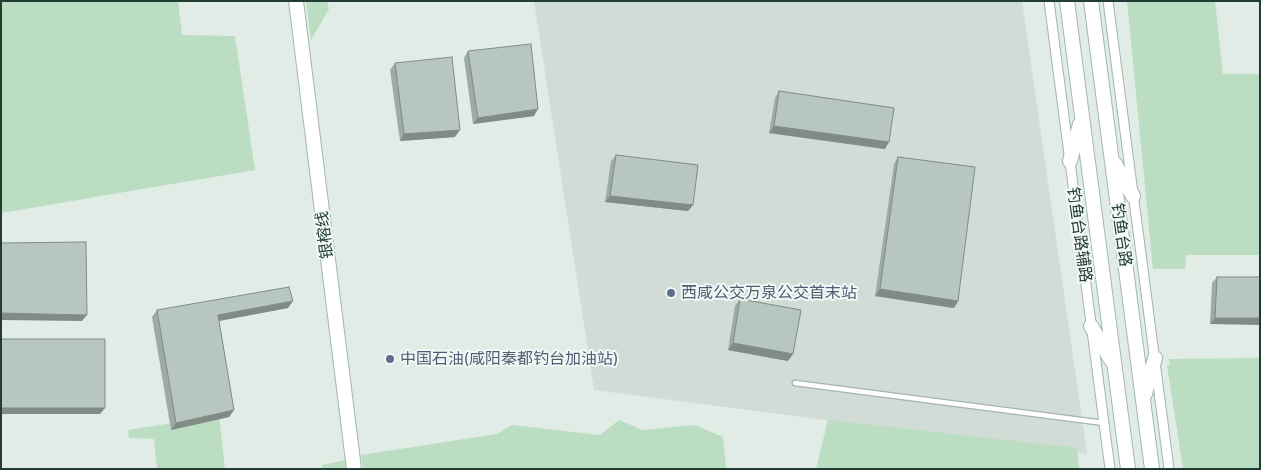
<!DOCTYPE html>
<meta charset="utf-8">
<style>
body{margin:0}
#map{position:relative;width:1261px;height:470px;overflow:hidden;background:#e2ece6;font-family:Cabin,sans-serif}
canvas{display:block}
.frame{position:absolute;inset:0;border:2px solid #223d33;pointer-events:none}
</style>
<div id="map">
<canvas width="1261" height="470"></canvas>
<div class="frame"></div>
</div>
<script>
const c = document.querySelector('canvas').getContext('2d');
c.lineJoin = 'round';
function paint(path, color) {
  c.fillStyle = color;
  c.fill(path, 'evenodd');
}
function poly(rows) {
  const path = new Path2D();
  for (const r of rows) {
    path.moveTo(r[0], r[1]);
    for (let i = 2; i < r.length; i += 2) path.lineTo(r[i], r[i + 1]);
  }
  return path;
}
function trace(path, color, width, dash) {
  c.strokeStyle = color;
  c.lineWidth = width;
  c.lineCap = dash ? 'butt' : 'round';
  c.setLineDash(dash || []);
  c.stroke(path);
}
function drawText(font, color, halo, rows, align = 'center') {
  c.font = font + ' Cabin,"Noto Sans SC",sans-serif';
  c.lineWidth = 4;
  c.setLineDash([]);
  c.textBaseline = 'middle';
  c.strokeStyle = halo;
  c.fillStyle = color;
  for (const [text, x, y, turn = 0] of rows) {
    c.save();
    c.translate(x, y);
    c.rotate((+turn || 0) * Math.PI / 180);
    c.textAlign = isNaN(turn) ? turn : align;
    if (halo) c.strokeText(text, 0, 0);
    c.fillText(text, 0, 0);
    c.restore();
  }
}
paint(poly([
 [534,1,1022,1,1087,454,594,390]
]), '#d0dcd5');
paint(poly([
 [1,1,178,1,182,35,235,36,255,170,1,213],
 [306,1,327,1,329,9,311,40],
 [1127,1,1215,1,1223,74,1260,74,1260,255,1186,255,1185,269,1153,269],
 [1260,358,1260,469,1183,469,1167,365,1170,365,1169,359],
 [219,416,225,469,157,469,154,439,129,438,128,430],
 [619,420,642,430,695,425,723,437,726,468,749,469,363,469,361,455,497,434,512,425,600,435],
 [828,420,1077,448,1079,469,816,469],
 [346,460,347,469,322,469,322,465]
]), '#bbddc1');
const lane = poly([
 [795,383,1104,423]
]);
const street = poly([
 [1049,1,1110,469],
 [1108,1,1169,469]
]);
const secondary = poly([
 [296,1,354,469],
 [1067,1,1128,469],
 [1091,1,1152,469],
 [1070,161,1080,124],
 [1115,164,1133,196],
 [1091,326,1111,360],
 [1145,394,1155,358]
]);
trace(lane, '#a5b4ad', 7);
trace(street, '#a5b4ad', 11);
trace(secondary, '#a0b8ad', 16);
trace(lane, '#fff', 4.5);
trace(street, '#fff', 9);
trace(secondary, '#fff', 14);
paint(poly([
 [468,51,534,116,473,124,464,58],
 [395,63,455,137,400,141,390,70],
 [779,91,885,149,769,133,775,98],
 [616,155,693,205,688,211,605,202,611,161],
 [898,157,958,301,954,308,875,296,894,164],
 [1217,277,1260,277,1210,324,1212,283],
 [740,299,788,361,728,350,735,306],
 [288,308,219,321,234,410,229,417,171,430,152,317,157,310]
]), '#9daba4');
paint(poly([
 [538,109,534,116,473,124,478,118],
 [774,126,889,142,885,149,769,133],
 [460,130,455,137,400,141,404,134],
 [610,196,693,205,688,211,605,202],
 [880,289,958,301,954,308,875,296],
 [293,301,288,308,213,322,218,315],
 [1,313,87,315,82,321,1,320],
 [1215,318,1260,318,1260,325,1210,324],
 [733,343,793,354,788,361,728,350],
 [1,408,105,408,100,414,1,414],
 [234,410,229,417,171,430,176,423]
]), '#808b86');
const building = poly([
 [531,44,538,109,478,118,468,51,531,44],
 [452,57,460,130,404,134,395,63,452,57],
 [779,91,894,108,889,142,774,126,779,91],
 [616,155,698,165,693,205,610,196,616,155],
 [898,157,975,167,958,301,880,289,898,157],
 [86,242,87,315,1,313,1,243,86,242],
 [1217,277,1260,277,1260,318,1215,318,1217,277],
 [289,287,293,301,218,315,234,410,176,423,157,310,289,287],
 [740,299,801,310,793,354,733,343,740,299],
 [1,339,105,339,105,408,1,408,1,339]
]);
paint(building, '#b7c7bf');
trace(building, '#808b86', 1);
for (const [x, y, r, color] of [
 [671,293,5,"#5c6f8a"],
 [390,359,5,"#5c6f8a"]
]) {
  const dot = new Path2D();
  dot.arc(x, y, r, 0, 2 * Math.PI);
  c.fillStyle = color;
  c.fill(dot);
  trace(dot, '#f2f8f5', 2);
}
drawText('16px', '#223d33', '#f2f8f5', [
 ["银榕线",325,235,-97],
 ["钓鱼台路辅路",1079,235,82],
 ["钓鱼台路",1121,235,82]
]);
drawText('16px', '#4e5e75', '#f2f8f5', [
 ["西咸公交万泉公交首末站",681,293],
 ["中国石油(咸阳秦都钓台加油站)",400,359]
], 'left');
</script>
